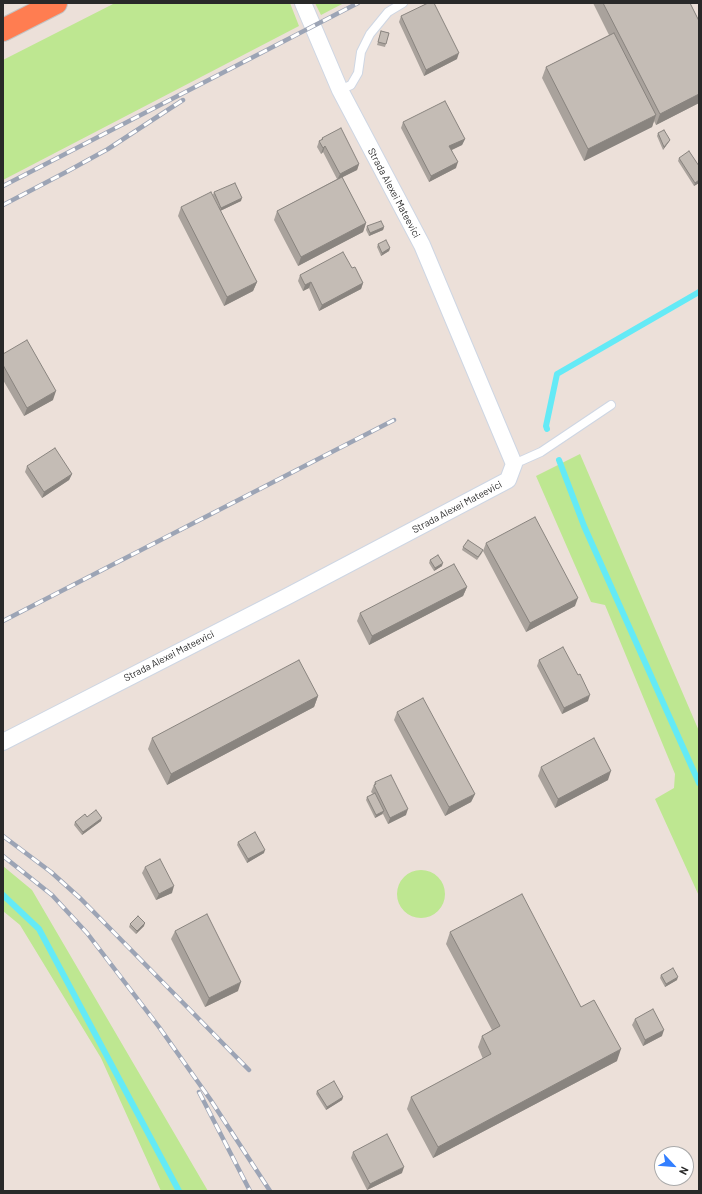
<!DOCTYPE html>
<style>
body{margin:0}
#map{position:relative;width:702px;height:1194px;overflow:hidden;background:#ece0d9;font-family:Barlow,sans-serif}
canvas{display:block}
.frame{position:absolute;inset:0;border:4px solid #292929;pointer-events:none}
.north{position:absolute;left:654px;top:1146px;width:40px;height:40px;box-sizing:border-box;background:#fff;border:1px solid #a9a9a9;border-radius:50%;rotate:116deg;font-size:11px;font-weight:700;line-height:16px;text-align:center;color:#292929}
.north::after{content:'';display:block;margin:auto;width:14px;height:18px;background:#337fff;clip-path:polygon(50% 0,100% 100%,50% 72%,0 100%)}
</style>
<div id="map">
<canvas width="702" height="1194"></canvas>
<div class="frame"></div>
<div class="north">N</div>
</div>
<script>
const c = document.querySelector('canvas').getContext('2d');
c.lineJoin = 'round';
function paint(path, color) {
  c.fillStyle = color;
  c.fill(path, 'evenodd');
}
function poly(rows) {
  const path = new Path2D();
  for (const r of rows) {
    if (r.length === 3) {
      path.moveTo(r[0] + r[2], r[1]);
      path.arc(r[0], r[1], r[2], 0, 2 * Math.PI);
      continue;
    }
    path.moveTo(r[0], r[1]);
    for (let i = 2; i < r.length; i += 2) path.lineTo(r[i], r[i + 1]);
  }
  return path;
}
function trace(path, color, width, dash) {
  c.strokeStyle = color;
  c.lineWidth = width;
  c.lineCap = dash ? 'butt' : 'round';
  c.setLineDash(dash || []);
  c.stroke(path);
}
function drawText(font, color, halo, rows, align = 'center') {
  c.font = font + ' Barlow,sans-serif';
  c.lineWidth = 3.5;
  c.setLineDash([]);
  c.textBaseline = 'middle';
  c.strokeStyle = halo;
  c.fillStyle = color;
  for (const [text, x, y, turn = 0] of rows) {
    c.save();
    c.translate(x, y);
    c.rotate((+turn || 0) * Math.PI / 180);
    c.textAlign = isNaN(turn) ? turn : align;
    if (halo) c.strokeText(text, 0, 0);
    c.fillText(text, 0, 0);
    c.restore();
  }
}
paint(poly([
 [115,3,290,3,299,26,3,180,3,60],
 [315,3,344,3,321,15],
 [580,454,699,731,699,896,655,799,674,788,675,774,605,605,591,602,536,476],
 [3,866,32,890,208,1191,161,1191,101,1058,20,925,3,911],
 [421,894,24]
]), '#bee791');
trace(poly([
 [547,429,546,426,557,374,699,292],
 [559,460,584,526,699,783],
 [3,895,39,929,179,1191]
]), '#64eaf6', 6);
const lane = poly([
 [340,90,351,85,358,73,361,52,370,34,388,12,403,3],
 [514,464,541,452,611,405]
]);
const street = poly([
 [3,742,288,596,508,480,514,464,422,245,340,90,303,3]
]);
const highway = poly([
 [3,30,56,3]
]);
trace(lane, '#ced6e3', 10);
trace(street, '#ced6e3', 18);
trace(highway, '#c3c3c3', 24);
trace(lane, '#fff', 8);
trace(street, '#fff', 16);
trace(highway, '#ff7d51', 22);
const rail = poly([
 [3,186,358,3],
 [3,205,68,171,108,149,183,100],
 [3,621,394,420],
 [3,836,51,872,81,899,249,1070],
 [3,856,52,895,87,933,159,1027,210,1099,270,1191],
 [199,1092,250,1191]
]);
trace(rail, '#9ca4b5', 4.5);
trace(rail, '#fff', 3, [9]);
paint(poly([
 [593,3,690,3,699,21,699,103,656,125,654,121,652,127,584,161,542,78,546,67,609,35],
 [401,16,457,59,424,76,399,22],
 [381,31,389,33,385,47,377,45],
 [403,122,465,139,462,145,452,150,456,168,429,182,401,128],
 [658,133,670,140,668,143,663,150,657,136],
 [322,138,359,164,357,170,342,177,366,223,363,232,298,266,274,220,277,211,337,179,323,152,321,154,317,147,319,141,321,140],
 [679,158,699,166,699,183,694,186,678,161],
 [214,192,241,201,220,211,257,282,253,291,224,306,178,216,181,207,219,207,213,195],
 [367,226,384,227,383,230,369,236,366,230],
 [378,244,390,248,389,251,381,256,377,247],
 [352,268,363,283,361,289,319,311,309,288,303,291,298,281,300,275],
 [3,354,53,400,24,416,3,380],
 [27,466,72,474,69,480,42,498,25,472],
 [486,543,575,606,526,632,483,551],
 [463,547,483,550,482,553,477,560,462,550],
 [430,560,442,566,434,571,429,563],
 [467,587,463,596,369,645,357,621,360,613],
 [539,660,588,701,562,714,537,666],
 [318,696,314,707,167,785,148,749,152,738],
 [397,712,475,794,471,802,445,816,394,720],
 [541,767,608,780,555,808,538,776],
 [375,782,406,815,388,824,383,814,375,818,366,800,367,797,373,794,371,792],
 [87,817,101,821,82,835,74,825,75,822],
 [238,842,264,853,247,863,237,845],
 [145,867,172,893,156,900,142,873],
 [130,924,144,926,136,934,129,927],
 [175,931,238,991,205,1007,171,939],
 [450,932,581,1007,617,1061,433,1158,407,1109,411,1097,483,1059,478,1047,482,1036,492,1030,446,944],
 [661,975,677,980,665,987,660,978],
 [635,1019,662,1036,643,1046,632,1025],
 [317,1091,343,1097,342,1100,326,1110,316,1094],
 [353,1152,402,1173,367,1190,351,1158]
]), '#a9a29c');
paint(poly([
 [459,53,457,59,424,76,426,70],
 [699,94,699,103,656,125,660,114],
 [656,115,652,127,584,161,588,149],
 [465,139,462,145,447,152,449,146],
 [670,140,668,143,663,150,664,147],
 [325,146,323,152,321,154,323,148],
 [458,162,456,168,429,182,431,176],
 [359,164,357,170,337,180,340,174],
 [699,180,699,183,694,186,695,183],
 [242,198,241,201,220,211,221,208],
 [366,223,363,232,298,266,301,257],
 [384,227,383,230,369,236,370,233],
 [390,248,389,251,381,256,382,253],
 [257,282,253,291,224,306,227,297],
 [311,282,309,288,303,291,305,285],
 [363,283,361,289,319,311,322,305],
 [56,391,53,400,24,416,27,408],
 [72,474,69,480,42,498,44,492],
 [443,563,442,566,434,571,435,568],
 [467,587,463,596,369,645,372,636],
 [578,598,575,606,526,632,530,623],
 [590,695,588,701,562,714,564,708],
 [318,696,314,707,167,785,171,774],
 [611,771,608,780,555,808,558,799],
 [475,794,471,802,445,816,449,807],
 [408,809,406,815,388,824,390,818],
 [384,811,382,814,375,818,376,815],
 [102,818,101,821,82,835,83,832],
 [265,850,264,853,247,863,248,859],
 [174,886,172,893,156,900,159,894],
 [145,923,144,926,136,934,137,931],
 [678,977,677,980,665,987,666,984],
 [241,982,238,991,205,1007,209,998],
 [664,1030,662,1036,643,1046,645,1040],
 [621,1049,617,1061,433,1158,438,1147],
 [343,1097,342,1100,326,1110,327,1107],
 [404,1167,402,1173,367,1190,370,1184]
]), '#89847f');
const building = poly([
 [428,3,434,3,459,53,426,70,401,16,428,3],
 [603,3,690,3,699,21,699,94,660,114,603,3],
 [381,31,389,33,386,44,378,42,381,31],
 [614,33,656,115,588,149,546,67,614,33],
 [445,101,465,139,449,146,458,162,431,176,403,122,445,101],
 [341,128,359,164,340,174,325,146,323,148,319,141,323,139,322,138,341,128],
 [664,130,670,140,664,147,658,133,664,130],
 [689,151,699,166,699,180,695,183,679,158,689,151],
 [342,177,366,223,301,257,277,211,342,177],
 [235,183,242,198,221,208,214,192,235,183],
 [211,192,257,282,227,297,181,207,211,192],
 [381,221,384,227,370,233,367,226,381,221],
 [386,240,390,248,382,253,378,244,386,240],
 [343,252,352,268,355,267,363,283,322,305,311,282,305,285,300,275,343,252],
 [27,340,56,391,27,408,3,365,3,354,27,340],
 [55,448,72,474,44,492,27,466,55,448],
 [535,517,578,598,530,623,486,543,535,517],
 [468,540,483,550,478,557,463,547,468,540],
 [438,555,443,563,435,568,430,560,438,555],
 [454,564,467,587,372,636,360,613,454,564],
 [563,647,578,675,580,674,590,695,564,708,539,660,563,647],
 [299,660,318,696,171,774,152,738,299,660],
 [423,698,475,794,449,807,397,712,423,698],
 [594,738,611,771,558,799,541,767,594,738],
 [391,775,408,809,390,818,374,785,376,784,375,782,391,775],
 [375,793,384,811,376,815,367,797,375,793],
 [96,810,102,818,83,832,75,822,85,814,87,817,96,810],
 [255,832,265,850,248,859,238,842,255,832],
 [160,859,174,886,159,894,145,867,160,859],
 [522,894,581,1007,594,1000,621,1049,438,1147,411,1097,491,1054,482,1036,500,1026,450,932,522,894],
 [207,914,241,982,209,998,175,931,207,914],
 [138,916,145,923,137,931,130,924,138,916],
 [673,968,678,977,666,984,661,975,673,968],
 [653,1009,664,1030,645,1040,635,1019,653,1009],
 [334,1081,343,1097,327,1107,317,1091,334,1081],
 [387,1134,404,1167,370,1184,353,1152,387,1134]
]);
paint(building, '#c4bcb5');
trace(building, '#89847f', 1);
drawText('10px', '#292929', '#fff', [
 ["Strada Alexei Mateevici",394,193,62],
 ["Strada Alexei Mateevici",457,507,-28],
 ["Strada Alexei Mateevici",169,656,-27]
]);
</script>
